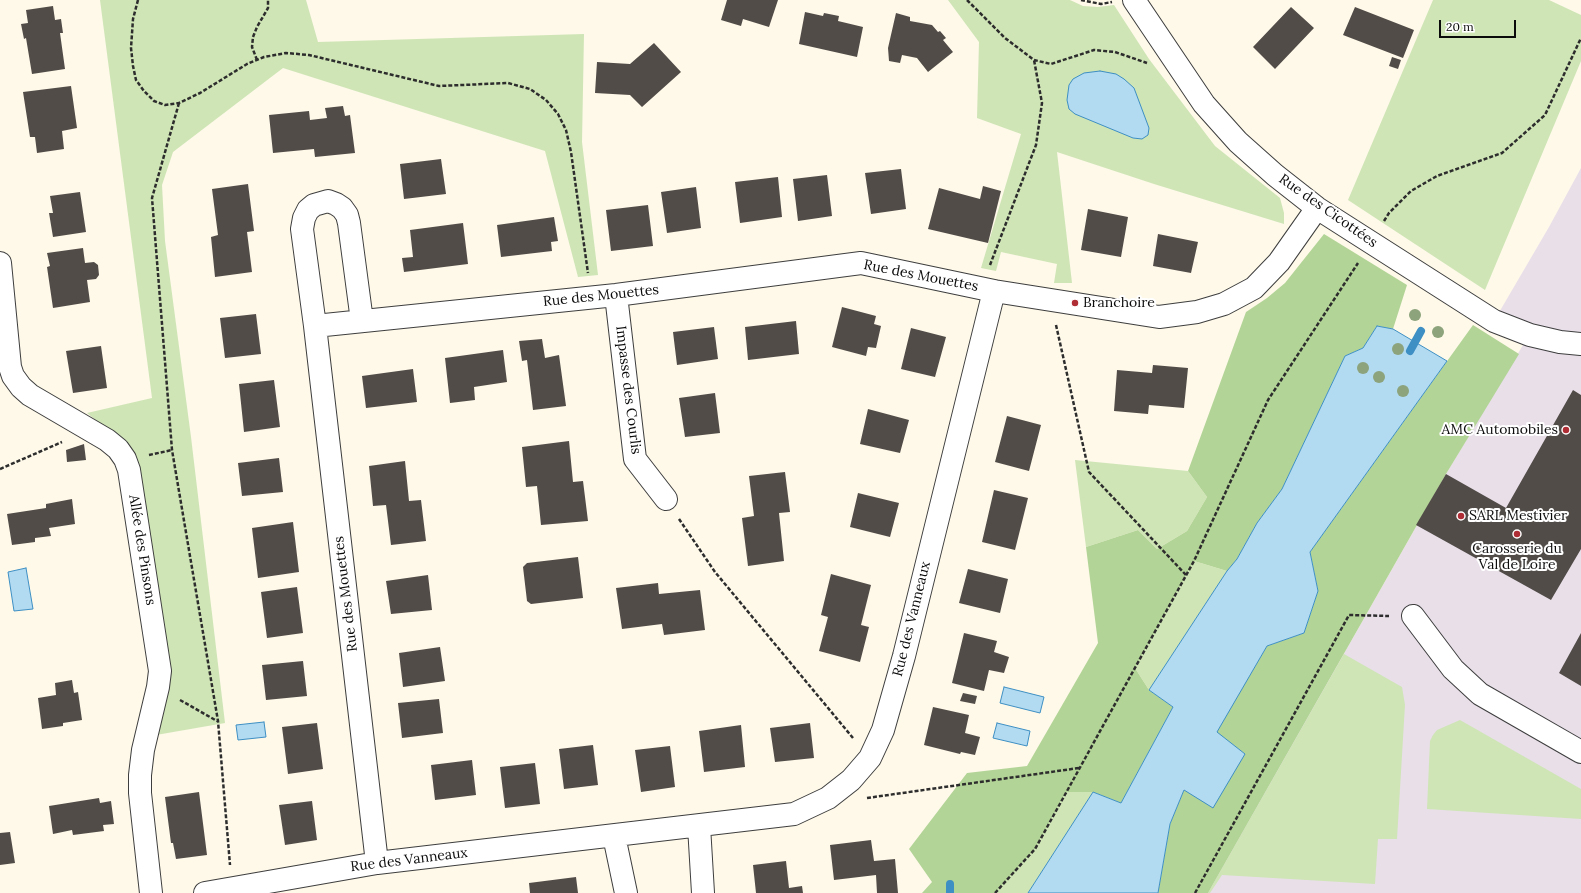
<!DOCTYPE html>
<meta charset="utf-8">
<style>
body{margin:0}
#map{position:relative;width:1581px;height:893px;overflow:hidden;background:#fef9e9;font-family:Lora,serif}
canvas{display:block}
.scale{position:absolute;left:1439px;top:20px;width:77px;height:18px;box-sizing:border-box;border:2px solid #0b0b0b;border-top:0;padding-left:5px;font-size:12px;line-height:14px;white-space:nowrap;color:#0b0b0b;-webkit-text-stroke:3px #fff;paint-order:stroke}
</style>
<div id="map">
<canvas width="1581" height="893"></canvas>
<div class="scale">20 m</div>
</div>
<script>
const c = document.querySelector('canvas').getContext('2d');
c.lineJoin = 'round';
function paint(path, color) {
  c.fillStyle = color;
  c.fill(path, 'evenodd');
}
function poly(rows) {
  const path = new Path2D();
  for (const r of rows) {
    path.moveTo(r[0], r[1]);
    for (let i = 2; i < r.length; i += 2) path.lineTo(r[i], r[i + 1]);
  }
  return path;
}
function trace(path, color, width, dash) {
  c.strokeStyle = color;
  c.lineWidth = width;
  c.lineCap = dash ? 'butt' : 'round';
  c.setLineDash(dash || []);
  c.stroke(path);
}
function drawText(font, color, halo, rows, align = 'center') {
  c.font = font + ' Lora,serif';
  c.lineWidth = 4;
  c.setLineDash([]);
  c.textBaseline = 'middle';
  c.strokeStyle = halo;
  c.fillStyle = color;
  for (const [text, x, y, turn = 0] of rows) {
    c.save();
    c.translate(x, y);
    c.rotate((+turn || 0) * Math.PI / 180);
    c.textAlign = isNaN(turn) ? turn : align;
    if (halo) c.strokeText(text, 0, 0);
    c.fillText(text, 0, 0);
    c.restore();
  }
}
paint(poly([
 [1581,168,1581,893,1208,893,1446,474,1529,335,1494,321,1549,227]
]), '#e8dfe9');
paint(poly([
 [100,0,306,0,318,42,584,34,582,142,598,275,578,277,545,151,283,68,173,152,162,185,165,241,191,437,225,723,156,735,171,671,132,450,87,413,152,398],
 [948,0,1070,0,1083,6,1098,7,1114,5,1149,59,1215,146,1280,198,1284,213,1284,224,1154,184,1057,152,1072,283,1054,283,1057,264,1001,252,996,271,981,268,1021,134,977,118,979,42],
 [1433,0,1549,0,1581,15,1581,61,1485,290,1348,200],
 [1075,460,1188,471,1207,497,1187,531,1157,549,1138,530,1086,547],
 [1194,561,1227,571,1149,690,1135,668],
 [1344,654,1402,687,1405,705,1397,839,1378,839,1375,884,1222,875,1210,893,1208,893],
 [1460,720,1581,789,1581,819,1427,809,1430,741,1433,735,1437,730],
 [1066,792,1093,792,1028,893,995,893,1035,849]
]), '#cfe5b6');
paint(poly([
 [1324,234,1407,285,1393,329,1377,326,1363,348,1345,356,1282,489,1257,523,1237,559,1227,571,1194,561,1135,668,1149,690,1173,707,1121,803,1093,792,1066,792,1035,849,995,893,922,893,932,882,909,849,967,773,1027,766,1098,643,1086,547,1138,530,1157,549,1187,531,1207,497,1188,471,1246,312,1267,298,1285,283],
 [1473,325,1519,354,1446,474,1208,893,1158,893,1170,824,1184,790,1245,754,1216,732,1267,646,1304,633,1318,591,1310,552]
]), '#b3d497');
const water = poly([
 [1100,71,1116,74,1124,79,1134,88,1149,128,1148,135,1142,139,1133,138,1075,114,1069,109,1067,100,1069,85,1073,79,1084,73,1100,71],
 [1377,326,1393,329,1447,361,1310,552,1318,591,1304,633,1267,646,1217,732,1245,754,1213,808,1184,790,1170,824,1158,893,1028,893,1093,792,1121,803,1173,707,1149,690,1227,571,1237,559,1257,523,1282,489,1345,356,1363,348,1377,326],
 [26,568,33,609,14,611,8,572,26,568],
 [1004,687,1044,697,1040,713,1000,703,1004,687],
 [264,722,266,737,238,740,236,725,264,722],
 [997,723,1030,731,1027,746,993,738,997,723]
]);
paint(water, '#b2daf1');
trace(water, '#3e8fc3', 1);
trace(poly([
 [1410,351,1421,331],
 [950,884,950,893]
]), '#3e8fc3', 8);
paint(poly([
 [727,0,778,0,769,27,743,19,741,26,721,20],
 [53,6,55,20,61,19,63,33,60,33,65,69,32,74,26,38,24,39,21,24,28,23,26,10],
 [1291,7,1314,28,1275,69,1253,47],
 [1355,7,1414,30,1403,58,1343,35],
 [805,12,823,16,824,13,839,16,838,21,863,27,857,57,799,44],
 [896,13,910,17,910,21,932,25,938,32,940,31,946,38,943,40,953,52,928,72,917,58,902,55,900,63,889,61,888,48],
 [654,43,681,72,642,107,630,95,595,93,597,62,630,64],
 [1392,57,1401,60,1398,69,1389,66],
 [71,86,77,128,62,131,64,149,37,153,35,137,30,137,23,92],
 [343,106,345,116,350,115,355,153,315,157,314,149,273,153,269,115,309,111,310,120,327,118,325,108],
 [441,159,446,194,404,199,400,164],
 [901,169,906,209,871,214,865,173],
 [827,175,832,216,798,221,793,179],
 [778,177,782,217,740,223,735,182],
 [248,184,254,231,247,232,252,272,215,277,211,237,218,235,212,189],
 [983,186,1001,191,988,243,928,229,939,188,980,199],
 [696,187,701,228,667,233,661,192],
 [80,192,86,232,53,237,49,213,53,213,50,196],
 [648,205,653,246,611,251,606,210],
 [1088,209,1128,217,1121,257,1081,250],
 [554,217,558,241,551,242,552,251,501,257,497,225],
 [463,223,468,264,404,272,402,258,413,257,410,230],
 [1158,234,1198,242,1191,273,1153,266],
 [83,248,85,263,94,262,98,265,99,275,96,279,87,280,90,302,53,308,47,267,50,266,47,253],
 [842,307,876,316,874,324,881,326,876,348,868,347,866,356,832,347],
 [256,314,261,354,225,358,220,318],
 [796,321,799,354,748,360,745,327],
 [714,327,718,359,677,365,673,332],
 [911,328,946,337,935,377,901,369],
 [542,339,545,358,559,355,566,406,533,410,527,360,522,361,519,341],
 [101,346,107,388,73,393,66,351],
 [503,350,507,382,474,387,475,400,450,403,445,358],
 [1153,365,1188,368,1184,408,1149,405,1148,414,1114,411,1117,370,1152,373],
 [413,369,417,402,366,408,362,376],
 [274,380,280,427,244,432,239,384],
 [1573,390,1581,395,1581,549,1551,600,1416,525,1446,474,1506,508],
 [715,393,720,433,685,437,679,398],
 [868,409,909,420,900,453,860,444],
 [1007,416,1041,425,1029,471,995,462],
 [569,441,573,482,583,481,588,521,541,525,537,486,526,487,522,447],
 [84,444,86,460,67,462,66,450],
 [279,458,283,492,242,496,238,463],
 [405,461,409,501,421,500,426,541,391,545,386,505,373,506,369,466],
 [785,472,790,512,779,513,784,561,748,566,742,518,754,516,749,476],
 [994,490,1028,498,1015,550,982,542],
 [858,493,899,503,890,537,850,527],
 [72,499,75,524,49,528,51,536,35,538,35,542,12,545,7,514,46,508,46,504],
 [293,522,299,572,258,578,252,528],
 [578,557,583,598,531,604,527,601,523,567,527,563],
 [968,569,1008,579,1000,613,959,603],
 [831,574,871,585,861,625,869,627,860,662,819,651,828,617,821,615],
 [428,575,432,610,391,614,386,581],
 [658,583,659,594,700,590,705,630,664,635,662,624,622,629,616,588],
 [297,587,303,633,267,638,261,592],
 [964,633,997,641,994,652,1009,657,1004,673,989,670,984,691,952,683],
 [1581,633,1581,686,1559,673],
 [440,647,445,681,403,687,399,653],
 [303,661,307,696,266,700,262,665],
 [72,680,74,693,78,692,82,720,63,723,63,726,42,729,38,698,56,695,55,683],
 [963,693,977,696,975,704,960,701],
 [439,699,443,733,402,738,398,703],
 [933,707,969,715,965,733,980,737,975,755,961,752,960,754,924,745],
 [317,723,323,769,288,774,282,727],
 [810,723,814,758,775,762,770,728],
 [741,725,745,767,704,772,699,731],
 [593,745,598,785,564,789,559,749],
 [670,746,675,787,641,792,635,750],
 [472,760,476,795,435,800,431,765],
 [535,763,540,804,505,808,500,767],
 [199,792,207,855,176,859,173,843,171,843,165,797],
 [99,798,100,803,111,801,114,824,103,825,104,831,73,835,72,830,53,834,49,806],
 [312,801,317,840,285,845,279,805],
 [10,832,15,863,0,865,0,833],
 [871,840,874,861,895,859,898,893,877,893,876,875,834,880,830,845],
 [786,861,789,888,802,886,803,893,756,893,753,865],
 [576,877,578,893,530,893,529,883]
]), '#524c48');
const minor = poly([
 [1134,0,1204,104,1238,142,1275,175,1317,208,1494,321,1530,335,1560,342,1581,344],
 [0,263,10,367,13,376,21,387,30,395,107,440,118,449,125,459,129,470,160,671,158,687,143,750,140,775,140,793,151,893],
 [616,295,635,459,666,499],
 [315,326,302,229,304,218,308,210,314,205,328,201,336,204,342,208,347,215,349,223,362,321],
 [1413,616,1453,669,1480,694,1581,752],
 [699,826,703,893],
 [614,836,626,893],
 [377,863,315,326,616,295,861,263,994,291,1159,317,1197,312,1224,304,1254,288,1279,262,1317,208],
 [205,893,377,863,794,814,828,798,851,780,870,758,883,730,904,656,994,291]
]);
trace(minor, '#3e3e3e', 24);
trace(poly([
 [138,0,133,19,131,48,133,66,136,80,144,91,154,101,165,105,179,103,200,93,247,64,264,57,286,53,309,55,439,86,508,83,530,89,546,100,558,114,566,130,571,152,588,273],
 [967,0,1005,38,1034,60,1051,64,1094,50,1115,52,1147,63],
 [1081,0,1101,4,1112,2],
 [257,60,252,47,253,37,257,27,268,8,268,0],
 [179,103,152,198,172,450,218,721,230,865],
 [1384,221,1389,213,1411,191,1437,176,1502,153,1545,115,1581,38],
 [990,265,1036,145,1042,103,1034,60],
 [1056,325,1089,472,1186,575],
 [149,455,172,450],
 [0,469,62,442],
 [679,519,715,572,853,738],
 [180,700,217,721],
 [867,798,1079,768],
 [995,893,1035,849,1194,561,1268,400,1358,263],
 [1195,893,1349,615,1389,616]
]), '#2d2d2d', 2.5, [4, 2]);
trace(minor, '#fff', 22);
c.fillStyle = '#8ca37b';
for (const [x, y] of [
 [1415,315],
 [1438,332],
 [1398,349],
 [1363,368],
 [1379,377],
 [1403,391]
]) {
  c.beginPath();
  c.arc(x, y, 6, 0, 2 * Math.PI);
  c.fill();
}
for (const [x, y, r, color] of [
 [1075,303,4,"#af2e35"],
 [1566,430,4,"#af2e35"],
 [1461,516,4,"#af2e35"],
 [1517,534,4,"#af2e35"]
]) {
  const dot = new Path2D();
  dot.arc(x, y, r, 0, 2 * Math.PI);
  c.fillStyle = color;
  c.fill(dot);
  trace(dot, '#fff', 1.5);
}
drawText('14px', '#0b0b0b', '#fff', [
 ["Rue des Cicottées",1328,211,35],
 ["Rue des Mouettes",921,276,11],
 ["Rue des Mouettes",601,296,-6],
 ["Impasse des Courlis",628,390,83],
 ["Allée des Pinsons",142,550,81],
 ["Rue des Mouettes",346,594,-97],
 ["Rue des Vanneaux",912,619,-76],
 ["Rue des Vanneaux",409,860,-7]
]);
drawText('14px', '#0b0b0b', '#fff', [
 ["Branchoire",1083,303],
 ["AMC Automobiles",1558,430,"right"],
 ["SARL Mestivier",1469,516],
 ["Carosserie du",1517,549,"center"],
 ["Val de Loire",1517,565,"center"]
], 'left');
</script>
